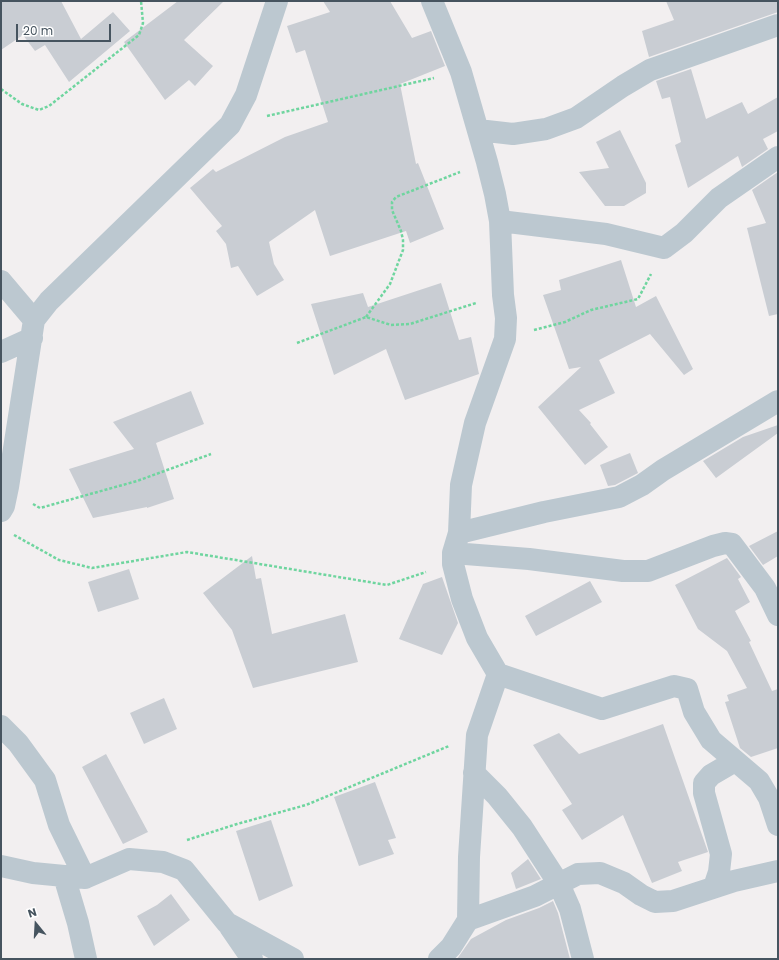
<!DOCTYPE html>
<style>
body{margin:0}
#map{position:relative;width:779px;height:960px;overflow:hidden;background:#f2eff0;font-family:Poppins,sans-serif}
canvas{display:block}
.frame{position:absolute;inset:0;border:2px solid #46545f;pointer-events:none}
.north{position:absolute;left:16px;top:904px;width:40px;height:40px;-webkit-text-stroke:3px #fff;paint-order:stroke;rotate:342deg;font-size:11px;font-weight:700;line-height:16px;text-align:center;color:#46545f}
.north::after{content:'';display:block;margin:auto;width:14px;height:18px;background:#46545f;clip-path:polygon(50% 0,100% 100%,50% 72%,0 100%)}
.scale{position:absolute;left:16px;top:24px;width:95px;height:18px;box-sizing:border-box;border:2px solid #46545f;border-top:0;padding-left:5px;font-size:12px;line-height:14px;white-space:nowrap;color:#46545f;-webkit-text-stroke:3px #fff;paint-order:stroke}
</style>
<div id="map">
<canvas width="779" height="960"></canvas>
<div class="frame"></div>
<div class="north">N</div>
<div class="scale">20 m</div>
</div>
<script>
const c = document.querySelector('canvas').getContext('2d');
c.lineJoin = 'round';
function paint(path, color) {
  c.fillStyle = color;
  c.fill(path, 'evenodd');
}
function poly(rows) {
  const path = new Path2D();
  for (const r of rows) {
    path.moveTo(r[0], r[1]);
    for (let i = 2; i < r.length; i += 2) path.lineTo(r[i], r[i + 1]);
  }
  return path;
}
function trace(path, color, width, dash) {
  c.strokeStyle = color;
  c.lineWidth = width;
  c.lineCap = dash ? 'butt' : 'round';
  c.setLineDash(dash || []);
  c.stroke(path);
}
paint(poly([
 [1,1,61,1,81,39,113,12,130,31,69,82,45,45,35,51,23,35,1,50],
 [178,1,224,1,184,40,213,66,195,86,189,80,165,100,124,42],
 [323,1,390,1,412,38,431,31,445,66,400,84,416,164,418,163,444,229,410,243,406,231,330,256,315,210,269,242,274,264,284,280,257,296,238,266,231,268,226,244,216,231,222,226,190,188,213,169,216,172,285,137,328,122,305,50,296,53,287,26,330,12],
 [666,1,778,1,778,12,649,57,642,31,674,20],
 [691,69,706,119,742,102,748,114,778,97,778,131,763,139,768,149,742,167,738,156,688,188,675,145,681,142,670,97,662,99,656,81],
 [620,130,646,183,646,193,624,206,605,206,579,172,609,168,596,142],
 [778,172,778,314,769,316,747,228,766,223,752,190],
 [621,260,636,307,656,296,693,369,684,375,650,334,599,360,615,393,579,410,591,423,590,424,608,447,585,465,538,407,581,367,569,369,543,295,561,290,559,280],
 [441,283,459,340,471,337,479,374,405,400,386,349,334,375,311,304,363,293,368,307],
 [191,391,204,424,156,443,174,499,147,508,147,507,93,518,69,469,134,449,113,422],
 [778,425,778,433,716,478,703,461,743,437],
 [630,453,638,473,615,485,608,486,600,465],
 [778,531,778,556,763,565,749,546],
 [252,556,256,579,261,578,272,634,345,614,358,662,253,688,232,630,203,593],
 [727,558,741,577,738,579,750,602,735,611,751,641,749,642,772,691,778,689,778,748,751,757,740,748,725,702,729,701,727,695,747,688,727,651,698,629,675,585],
 [129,569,139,599,98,612,88,582],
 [442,577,458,623,442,655,399,639,423,584],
 [590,581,602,602,536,636,525,616],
 [164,698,177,729,144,744,130,713],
 [663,724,708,852,678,862,682,871,652,883,623,815,582,840,562,810,572,804,533,745,559,733,579,754],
 [106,754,148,832,123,844,82,767],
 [375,782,396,838,388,840,394,854,359,866,334,797],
 [271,820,293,886,259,901,236,831],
 [528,859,541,879,516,889,511,873],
 [171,894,190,920,154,946,137,916,157,905],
 [553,901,558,913,570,959,457,959,471,939,506,920,539,908]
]), '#c9cdd3');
trace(poly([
 [1,89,22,104,39,110,49,106,139,35,143,23,141,1],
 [267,116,434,78],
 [366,317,390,284,403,250,403,240,401,231,392,210,392,202,396,197,460,172],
 [534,330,565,322,591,310,638,299,651,274],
 [297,343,366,317,391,325,410,324,476,303],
 [33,504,40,508,137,481,211,454],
 [14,535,59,560,92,568,187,552,387,585,426,572],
 [187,840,237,824,306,805,449,746]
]), '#6fd59f', 2.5, [3, 2]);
trace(poly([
 [432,1,461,72,487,162,495,194,500,221,503,295,506,318,505,339,475,423,461,485,459,533,453,553,453,564,462,599,477,638,498,674,477,735,469,857,468,920],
 [478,130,513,134,546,129,576,118,623,86,650,70,778,25],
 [500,221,606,234,664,248,684,233,719,198,778,157],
 [1,281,34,320],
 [1,352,32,338],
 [1,511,4,506,8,487,34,320,49,301,230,125,246,95,277,1],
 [459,533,544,512,619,497,642,485,663,470,778,401],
 [453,553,529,559,623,571,648,571,713,546,725,543,732,544,765,588,778,615],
 [498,674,602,709,674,686,687,689,694,712,711,740,759,781,769,798,778,825],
 [1,726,18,743,45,780,59,825,85,878],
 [474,773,497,796,522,827,559,884,570,909,583,959],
 [1,866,33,873,85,878,129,859,163,862,184,870,227,923,293,959],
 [64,876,78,923,86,959],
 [714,887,719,872,721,854,704,793,704,783,711,775,735,761],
 [230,927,252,959],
 [439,959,451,947,468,920,535,896,578,874,600,873,624,883,641,895,655,902,673,901,734,881,778,871]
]), '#bcc8d0', 22);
</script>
